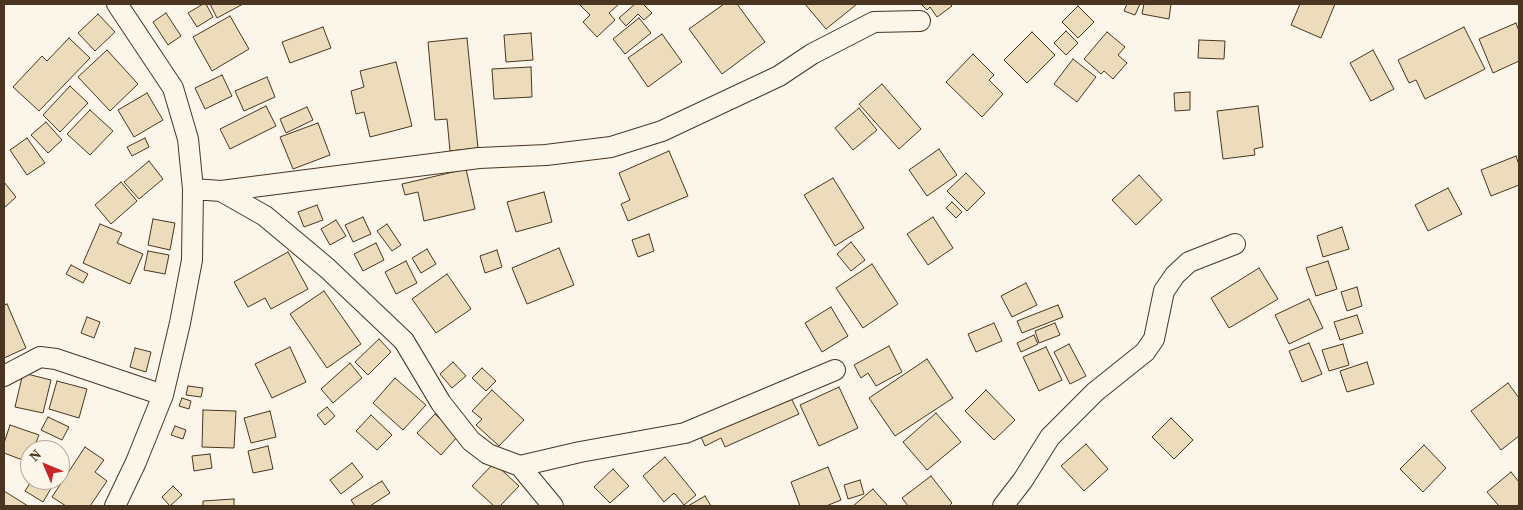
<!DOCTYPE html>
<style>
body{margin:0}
#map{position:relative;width:1523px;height:510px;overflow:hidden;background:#fbf6e9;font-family:"Source Serif 4",serif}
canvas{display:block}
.frame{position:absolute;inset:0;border:5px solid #4a3520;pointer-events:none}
.north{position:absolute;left:20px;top:440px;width:50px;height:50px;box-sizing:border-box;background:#fbf6e9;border:1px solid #b4a999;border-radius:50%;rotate:315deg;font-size:14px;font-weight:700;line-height:20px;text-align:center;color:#4a3520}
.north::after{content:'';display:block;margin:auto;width:18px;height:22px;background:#c62828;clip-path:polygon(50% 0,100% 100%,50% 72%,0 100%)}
</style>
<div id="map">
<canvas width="1523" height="510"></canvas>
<div class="frame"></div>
<div class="north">N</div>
</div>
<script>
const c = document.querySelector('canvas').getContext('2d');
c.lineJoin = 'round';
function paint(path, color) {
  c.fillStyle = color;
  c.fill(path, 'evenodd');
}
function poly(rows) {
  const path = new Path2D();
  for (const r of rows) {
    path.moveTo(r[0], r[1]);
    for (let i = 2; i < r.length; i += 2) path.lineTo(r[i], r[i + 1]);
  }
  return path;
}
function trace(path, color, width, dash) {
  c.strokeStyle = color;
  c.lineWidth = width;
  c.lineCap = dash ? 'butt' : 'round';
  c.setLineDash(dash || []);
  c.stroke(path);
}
const building = poly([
 [203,4,206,4,213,17,197,27,188,13,203,4],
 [210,4,243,4,217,18,210,4],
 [579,4,619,4,609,13,615,20,597,37,583,22,590,15,579,4],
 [635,4,643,4,652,13,644,20,638,14,626,26,619,18,635,4],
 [724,4,737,4,765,42,722,74,689,29,724,4],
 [805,4,857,4,826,29,805,4],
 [921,4,950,4,952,6,937,17,930,7,927,10,921,4],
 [1127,4,1140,4,1135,15,1124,11,1127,4],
 [1144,4,1171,4,1169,19,1142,14,1144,4],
 [1300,4,1335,4,1321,38,1291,25,1300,4],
 [1078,6,1094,22,1078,38,1062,22,1078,6],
 [166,13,181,36,168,45,153,22,166,13],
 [98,14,115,32,95,51,78,33,98,14],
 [230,16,249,49,212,71,193,37,230,16],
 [639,18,651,33,625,54,613,39,639,18],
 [1516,23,1519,31,1519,61,1493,73,1479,39,1516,23],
 [323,27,331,48,290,63,282,42,323,27],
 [1464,27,1485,69,1425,99,1416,80,1409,83,1398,60,1464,27],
 [1066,31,1078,43,1066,55,1054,43,1066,31],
 [1032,32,1055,55,1027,83,1004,60,1032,32],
 [1107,32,1125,47,1118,55,1127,63,1113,79,1104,71,1101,74,1084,59,1107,32],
 [531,33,533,60,506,62,504,35,531,33],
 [662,34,682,62,648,87,628,58,662,34],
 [69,38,90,58,39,111,13,87,42,56,47,61,69,38],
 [467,38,478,148,450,151,447,119,435,120,428,42,467,38],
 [1199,40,1225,41,1224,59,1198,58,1199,40],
 [107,50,138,84,110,111,78,77,107,50],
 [1373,50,1394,89,1371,101,1350,63,1373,50],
 [973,54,994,75,989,80,1003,94,982,117,946,82,973,54],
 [1073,59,1096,77,1077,102,1054,84,1073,59],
 [396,62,412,126,370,137,364,112,356,114,351,91,364,87,360,71,396,62],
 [531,67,532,97,494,99,492,69,531,67],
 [222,75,232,96,205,109,195,88,222,75],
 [267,77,275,97,244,111,235,91,267,77],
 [882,84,921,129,899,149,859,104,882,84],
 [70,86,88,103,60,132,43,115,70,86],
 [1190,92,1190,110,1175,111,1174,93,1190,92],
 [147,93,163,120,134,137,118,110,147,93],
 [266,106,276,126,230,149,220,129,266,106],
 [1258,106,1263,147,1254,149,1255,155,1223,159,1217,111,1258,106],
 [307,107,313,120,286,133,280,119,307,107],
 [859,108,877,130,853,150,835,128,859,108],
 [90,110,113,131,90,155,67,134,90,110],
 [46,122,62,140,48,153,31,135,46,122],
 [318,123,330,155,293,169,280,137,318,123],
 [27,138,45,163,27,175,10,150,27,138],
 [145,138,149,147,132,156,127,147,145,138],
 [939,149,957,175,927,196,909,170,939,149],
 [669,151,688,196,628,221,621,204,630,200,619,173,669,151],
 [1516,156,1519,165,1519,185,1491,196,1481,170,1516,156],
 [149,161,163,179,139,199,124,182,149,161],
 [466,169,475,209,424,221,418,192,405,195,402,184,466,169],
 [966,173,985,193,967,211,947,191,966,173],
 [1139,175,1162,200,1136,225,1112,200,1139,175],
 [833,178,864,228,835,246,804,195,833,178],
 [4,182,16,197,4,208,4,182],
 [121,182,137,201,111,224,95,205,121,182],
 [1448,188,1462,214,1428,231,1415,205,1448,188],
 [544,192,552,222,516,232,507,202,544,192],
 [952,202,962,212,956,218,946,208,952,202],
 [317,205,323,220,304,227,298,212,317,205],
 [363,217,371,234,353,242,345,225,363,217],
 [933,217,953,248,928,265,907,234,933,217],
 [153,219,175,223,170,250,148,245,153,219],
 [336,220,346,236,330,245,321,229,336,220],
 [100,224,122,233,117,243,143,254,130,284,83,263,100,224],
 [387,224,401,245,392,251,377,231,387,224],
 [1342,227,1349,249,1323,257,1317,236,1342,227],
 [649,234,654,251,638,257,632,240,649,234],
 [851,242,865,260,851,271,837,254,851,242],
 [376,243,384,260,363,271,354,254,376,243],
 [559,248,574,285,527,304,512,268,559,248],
 [427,249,436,264,421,273,412,258,427,249],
 [497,250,502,267,485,273,480,256,497,250],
 [148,251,169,255,165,274,144,270,148,251],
 [288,252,308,289,271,309,265,298,248,307,234,282,288,252],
 [406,261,417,283,396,294,385,272,406,261],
 [1328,261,1337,289,1316,296,1306,268,1328,261],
 [872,264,898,304,863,328,836,288,872,264],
 [71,265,88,274,83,283,66,274,71,265],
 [1259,268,1278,299,1229,328,1211,298,1259,268],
 [447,274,471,309,436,333,412,299,447,274],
 [1026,283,1037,305,1012,317,1001,296,1026,283],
 [1357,287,1362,306,1347,311,1341,292,1357,287],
 [324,291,361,344,327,368,290,314,324,291],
 [1309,299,1323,328,1289,344,1275,315,1309,299],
 [7,304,26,348,4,358,4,305,7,304],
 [1058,305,1063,317,1022,333,1017,321,1058,305],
 [831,307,848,336,822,352,805,323,831,307],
 [1357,315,1363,333,1340,340,1334,322,1357,315],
 [87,317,100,322,94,338,81,333,87,317],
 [994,323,1002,341,976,352,968,334,994,323],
 [1055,323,1060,335,1039,343,1035,331,1055,323],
 [1034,335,1038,344,1021,352,1017,343,1034,335],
 [379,339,391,352,368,375,355,362,379,339],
 [1309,343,1322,374,1302,382,1289,351,1309,343],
 [1069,344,1086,376,1070,384,1054,352,1069,344],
 [1343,344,1349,365,1329,371,1322,350,1343,344],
 [889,346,902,372,876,386,868,373,861,378,854,365,889,346],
 [290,347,306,382,272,398,255,364,290,347],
 [1046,347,1062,380,1039,391,1023,357,1046,347],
 [135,348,151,352,146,372,130,367,135,348],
 [927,359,953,398,895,436,869,398,927,359],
 [453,362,466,376,452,388,440,374,453,362],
 [1367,362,1374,384,1347,392,1340,371,1367,362],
 [350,363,362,378,333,403,321,389,350,363],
 [482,368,496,381,486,391,472,378,482,368],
 [23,373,51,380,43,413,15,407,23,373],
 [395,378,426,405,403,430,373,403,395,378],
 [57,381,87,389,79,418,49,409,57,381],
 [1508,383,1519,398,1519,436,1501,450,1471,411,1508,383],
 [188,386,203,388,201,397,186,395,188,386],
 [839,387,858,428,819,446,800,405,839,387],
 [492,390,524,420,499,446,476,425,482,419,472,411,492,390],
 [986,390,1015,420,994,440,965,411,986,390],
 [182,398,191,401,189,409,179,406,182,398],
 [791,398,799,414,725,447,721,438,705,446,701,437,791,398],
 [327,407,335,416,325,425,317,415,327,407],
 [203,410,236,411,234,448,202,447,203,410],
 [270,411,276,437,251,443,244,418,270,411],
 [936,413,961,442,927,470,903,442,936,413],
 [435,414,458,436,441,455,417,433,435,414],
 [371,415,392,435,377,450,356,431,371,415],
 [48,417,69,427,62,440,41,430,48,417],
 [1171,418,1193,440,1174,459,1152,437,1171,418],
 [10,425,39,435,33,450,30,450,28,462,4,453,4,443,10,425],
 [175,426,186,430,183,439,171,435,175,426],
 [1086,444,1108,469,1084,491,1061,466,1086,444],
 [1424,445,1446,468,1423,492,1400,469,1424,445],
 [268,446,273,469,253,473,248,451,268,446],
 [85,447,104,460,95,472,107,481,90,506,66,506,52,497,85,447],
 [210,454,212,468,194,471,192,456,210,454],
 [665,457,696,495,684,505,674,493,664,502,643,476,665,457],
 [352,463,363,477,341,494,330,480,352,463],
 [494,463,519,486,500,506,494,506,472,486,494,463],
 [828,467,841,500,826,506,800,506,791,482,828,467],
 [613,469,629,486,610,503,594,487,613,469],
 [1511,472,1519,482,1519,506,1499,506,1487,492,1511,472],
 [931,476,952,503,949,506,908,506,902,498,931,476],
 [32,480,56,480,43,502,25,491,32,480],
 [860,480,864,494,848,499,844,485,860,480],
 [382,481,390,493,370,506,355,506,351,500,382,481],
 [173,486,182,495,170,506,162,497,173,486],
 [873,489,888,506,853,506,873,489],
 [4,491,28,506,4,506,4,491],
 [705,496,711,506,688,506,705,496],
 [234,499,234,506,203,506,203,501,234,499]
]);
paint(building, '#ecdcbc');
trace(building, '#4a3520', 1);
const minor = poly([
 [193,189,221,191,479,158,546,155,611,147,662,131,779,76,812,54,874,22,920,21],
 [221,191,265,216,327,268,404,341,441,403,471,441,488,454,520,466,580,452,685,433,835,370],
 [4,376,40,357,56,359,163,395],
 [520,466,553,506],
 [115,506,136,462,163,395,180,323,192,260,193,189,188,139,173,88,117,4],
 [1003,506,1023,480,1050,437,1095,392,1145,352,1154,339,1164,291,1175,275,1189,262,1235,244]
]);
trace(minor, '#4a3520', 22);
trace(minor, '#fbf6e9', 20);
</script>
